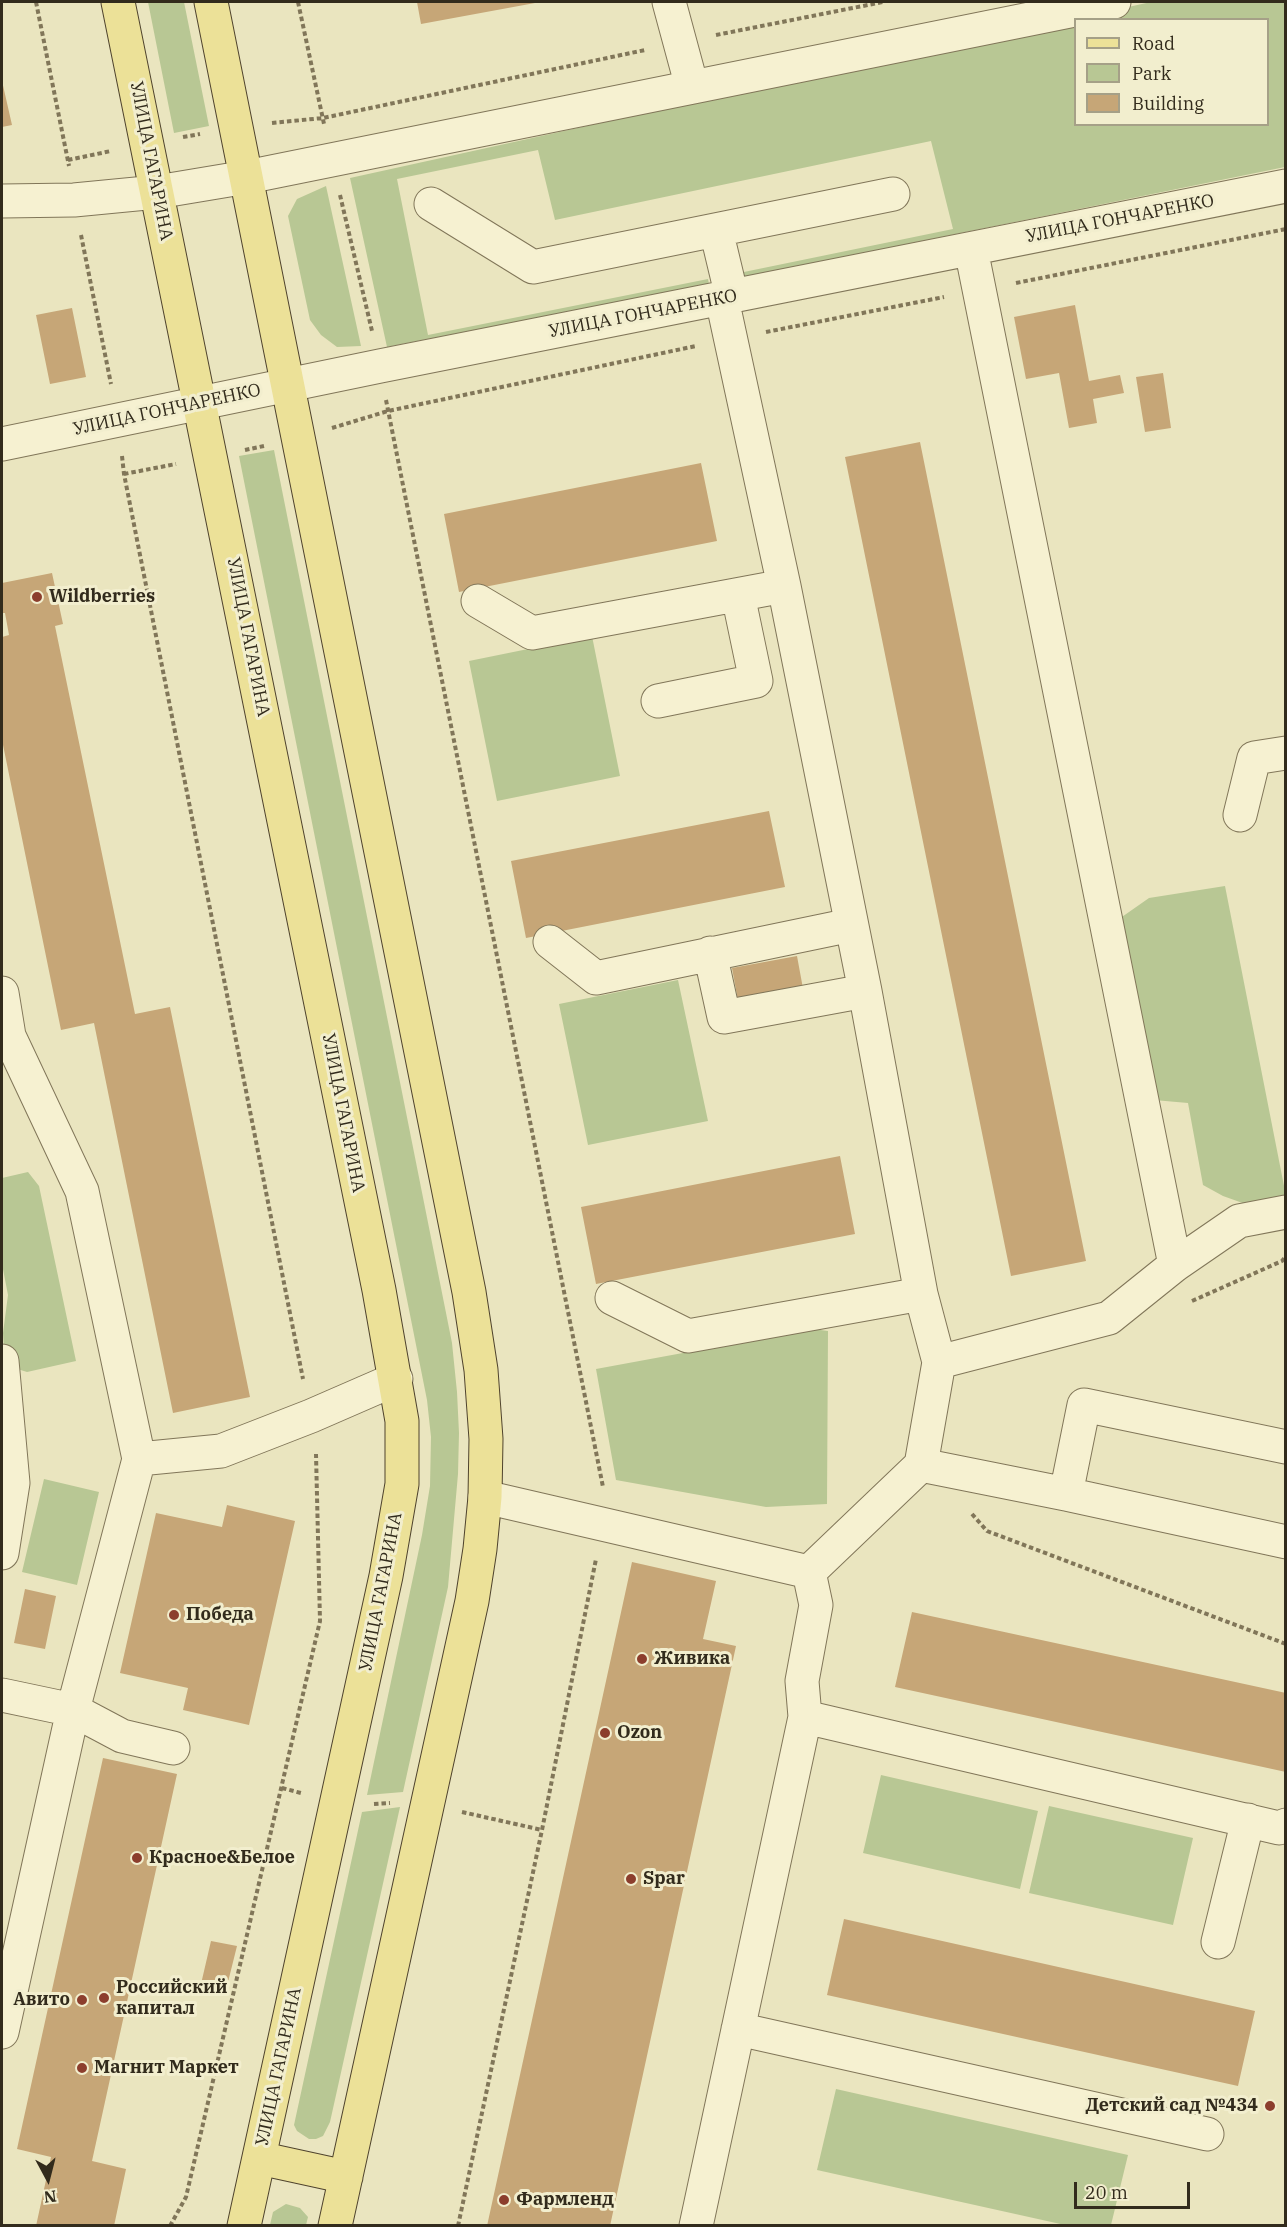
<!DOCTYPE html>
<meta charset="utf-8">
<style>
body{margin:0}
#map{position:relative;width:1287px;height:2227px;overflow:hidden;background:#eae5bf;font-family:"IBM Plex Serif",serif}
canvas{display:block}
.frame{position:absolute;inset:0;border:3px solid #322b1c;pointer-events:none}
.legend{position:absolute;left:1074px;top:18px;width:195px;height:108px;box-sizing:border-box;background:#f2eece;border:2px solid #a5a087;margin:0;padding:8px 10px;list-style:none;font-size:18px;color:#322b1c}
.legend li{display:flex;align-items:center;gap:12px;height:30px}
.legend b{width:30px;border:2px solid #a5a087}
.north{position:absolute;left:18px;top:2149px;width:60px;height:60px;-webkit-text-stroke:4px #f2eece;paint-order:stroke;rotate:173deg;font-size:16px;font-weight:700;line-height:24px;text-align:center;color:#322b1c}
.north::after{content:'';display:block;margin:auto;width:21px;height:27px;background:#322b1c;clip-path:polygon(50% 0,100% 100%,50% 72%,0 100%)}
.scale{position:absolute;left:1074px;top:2182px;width:116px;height:27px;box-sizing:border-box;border:3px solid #322b1c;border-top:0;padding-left:8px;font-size:18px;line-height:21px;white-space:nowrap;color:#322b1c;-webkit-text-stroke:4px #f2eece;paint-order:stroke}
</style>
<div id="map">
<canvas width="1287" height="2227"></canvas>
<div class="frame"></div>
<ul class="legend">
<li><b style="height:8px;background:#ece198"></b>Road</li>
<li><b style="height:16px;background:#b8c794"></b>Park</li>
<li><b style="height:16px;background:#c6a677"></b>Building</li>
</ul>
<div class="north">N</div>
<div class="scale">20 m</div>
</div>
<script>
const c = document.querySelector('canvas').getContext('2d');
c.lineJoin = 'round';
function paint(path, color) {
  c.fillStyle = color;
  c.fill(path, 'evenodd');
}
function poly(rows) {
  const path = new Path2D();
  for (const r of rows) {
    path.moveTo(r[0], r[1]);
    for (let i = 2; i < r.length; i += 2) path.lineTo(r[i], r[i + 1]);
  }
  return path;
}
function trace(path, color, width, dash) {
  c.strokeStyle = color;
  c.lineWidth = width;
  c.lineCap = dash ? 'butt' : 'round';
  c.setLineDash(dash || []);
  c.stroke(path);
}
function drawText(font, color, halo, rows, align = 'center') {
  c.font = font + ' "IBM Plex Serif",serif';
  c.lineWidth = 6;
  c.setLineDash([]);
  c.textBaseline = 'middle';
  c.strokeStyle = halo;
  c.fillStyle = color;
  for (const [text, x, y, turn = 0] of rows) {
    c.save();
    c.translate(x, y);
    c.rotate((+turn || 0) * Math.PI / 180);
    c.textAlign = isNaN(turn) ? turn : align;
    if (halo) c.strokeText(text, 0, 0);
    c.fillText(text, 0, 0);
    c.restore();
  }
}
paint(poly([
 [148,2,184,2,209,126,174,133],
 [1151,2,1285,2,1285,167,740,278,739,273,953,229,931,141,555,220,538,150,397,179,428,335,708,279,709,284,387,347,350,178],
 [1076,20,1268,20,1268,124,1076,124],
 [326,186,361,346,337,347,321,335,310,320,288,216,297,199],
 [274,450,452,1343,457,1392,459,1433,458,1474,448,1587,403,1792,367,1795,422,1535,430,1486,431,1437,427,1400,239,456],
 [592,636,620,776,497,801,469,661],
 [1225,886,1285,1191,1285,1199,1251,1206,1223,1196,1203,1185,1188,1103,1154,1100,1119,919,1149,898],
 [678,980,708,1121,588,1145,559,1004],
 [28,1172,39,1186,76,1361,27,1372,5,1365,3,1333,8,1295,2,1264,2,1178],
 [813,1329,828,1331,827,1504,766,1507,616,1480,596,1369],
 [44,1479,99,1492,77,1585,22,1572],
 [881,1775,1038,1811,1020,1889,863,1853],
 [1049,1806,1193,1838,1173,1925,1029,1893],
 [400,1807,330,2122,323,2136,316,2139,309,2139,297,2131,294,2125,362,1812],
 [836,2089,1128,2155,1111,2225,1065,2225,817,2170],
 [286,2204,300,2208,308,2217,306,2225,270,2225,273,2212]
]), '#b8c794');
paint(poly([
 [417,2,535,2,535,3,421,24],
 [2,81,12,125,2,127],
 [1075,305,1089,381,1120,375,1124,393,1093,399,1097,423,1069,428,1059,373,1026,379,1014,317],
 [72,308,86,377,50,384,36,315],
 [1163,373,1171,428,1145,432,1136,377],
 [920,442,1086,1261,1011,1276,845,457],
 [701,463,717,541,459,592,444,514],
 [52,573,63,624,55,626,135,1014,170,1007,250,1397,173,1413,94,1023,61,1030,2,740,2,637,9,635,5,613,2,613,2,583],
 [769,811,785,887,526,938,511,861],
 [797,956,804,994,739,1006,732,968],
 [840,1156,855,1234,596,1284,581,1207],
 [227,1505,295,1521,249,1725,183,1710,188,1688,120,1673,156,1513,222,1527],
 [632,1562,716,1581,703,1639,736,1646,610,2226,487,2226],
 [25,1589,56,1596,45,1649,14,1643],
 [912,1612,1286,1693,1286,1772,895,1687],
 [103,1758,177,1774,92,2161,126,2169,114,2226,36,2226,51,2157,17,2149],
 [844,1919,1255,2011,1238,2086,827,1995],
 [211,1941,237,1946,226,1990,201,1984]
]), '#c6a677');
const minor = poly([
 [669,2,692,87],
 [2,201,74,200,157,192,247,177,1114,2],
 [431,204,533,267,893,194],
 [716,230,732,297],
 [971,249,1175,1265],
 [2,444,380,366,1286,186],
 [478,601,532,633,784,586],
 [658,701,756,681,738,595],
 [1240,815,1254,758,1286,753],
 [550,942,596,978,851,925],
 [710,953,724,1017,865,991],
 [2,993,9,1036,82,1191,139,1459,73,1710,2,2032],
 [612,1298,688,1336,921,1294],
 [2,1361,13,1483,2,1553],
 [939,1362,1109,1318,1175,1265,1239,1221,1286,1212],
 [139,1459,221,1451,311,1416,396,1379],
 [921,1465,1066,1494,1286,1542],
 [1066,1494,1084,1405,1286,1447],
 [485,1497,809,1572],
 [2,1695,73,1710,122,1736,173,1748],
 [805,1717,1279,1828,1286,1825],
 [1218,1942,1248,1820],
 [738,2029,1207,2134],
 [696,2226,805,1717,802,1681,816,1605,809,1572,921,1465,939,1362,921,1294,865,991,784,586,722,299]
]);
const major = poly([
 [118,2,379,1290,402,1421,402,1484,386,1576,244,2226],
 [211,2,469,1292,481,1370,486,1439,485,1497,480,1549,472,1601,335,2226],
 [259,2158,346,2177]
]);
trace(minor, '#817659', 35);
trace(major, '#4f432d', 35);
trace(poly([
 [36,2,69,166],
 [298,2,324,124],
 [716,35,883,2],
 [272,123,323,118,645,50],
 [183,137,200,134],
 [68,160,111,151],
 [340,195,372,331],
 [81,235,111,384],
 [1016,283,1286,229],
 [766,332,944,297],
 [386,400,603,1487],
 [332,428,388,411,696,346],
 [245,450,264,446],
 [122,456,124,474,303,1379],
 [124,474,176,464],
 [1192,1301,1282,1261,1286,1256],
 [972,1514,987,1531,1286,1644],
 [282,1788,301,1793],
 [374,1804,390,1803],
 [462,1812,542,1830],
 [170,2226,186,2197,320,1621,316,1454],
 [458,2226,542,1830,596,1559]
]), '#817659', 4, [4.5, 3]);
trace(minor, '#f6f1d1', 33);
trace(major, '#ece198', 33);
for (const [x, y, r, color] of [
 [37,597,6,"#8c3e2d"],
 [174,1615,6,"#8c3e2d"],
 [642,1659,6,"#8c3e2d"],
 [605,1733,6,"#8c3e2d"],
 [137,1858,6,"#8c3e2d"],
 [631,1879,6,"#8c3e2d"],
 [104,1998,6,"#8c3e2d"],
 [82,2000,6,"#8c3e2d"],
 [82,2068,6,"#8c3e2d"],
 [1270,2106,6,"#8c3e2d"],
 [504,2200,6,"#8c3e2d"]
]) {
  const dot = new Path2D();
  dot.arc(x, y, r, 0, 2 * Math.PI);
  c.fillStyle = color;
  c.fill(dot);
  trace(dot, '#f2eece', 2);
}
drawText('18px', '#322b1c', '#f2eece', [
 ["УЛИЦА ГАГАРИНА",151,161,79],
 ["УЛИЦА ГОНЧАРЕНКО",1120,219,-11],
 ["УЛИЦА ГОНЧАРЕНКО",643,314,-11],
 ["УЛИЦА ГОНЧАРЕНКО",167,410,-12],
 ["УЛИЦА ГАГАРИНА",248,637,79],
 ["УЛИЦА ГАГАРИНА",343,1113,79],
 ["УЛИЦА ГАГАРИНА",381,1592,-79],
 ["УЛИЦА ГАГАРИНА",279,2067,-78]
]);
drawText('bold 18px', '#322b1c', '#f2eece', [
 ["Wildberries",49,597],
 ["Победа",186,1615],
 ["Живика",654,1659],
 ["Ozon",617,1733],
 ["Красное&Белое",149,1858],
 ["Spar",643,1879],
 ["Российский",116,1988],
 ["капитал",116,2009],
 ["Авито",70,2000,"right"],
 ["Магнит Маркет",94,2068],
 ["Детский сад №434",1258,2106,"right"],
 ["Фармленд",516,2200]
], 'left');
</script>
